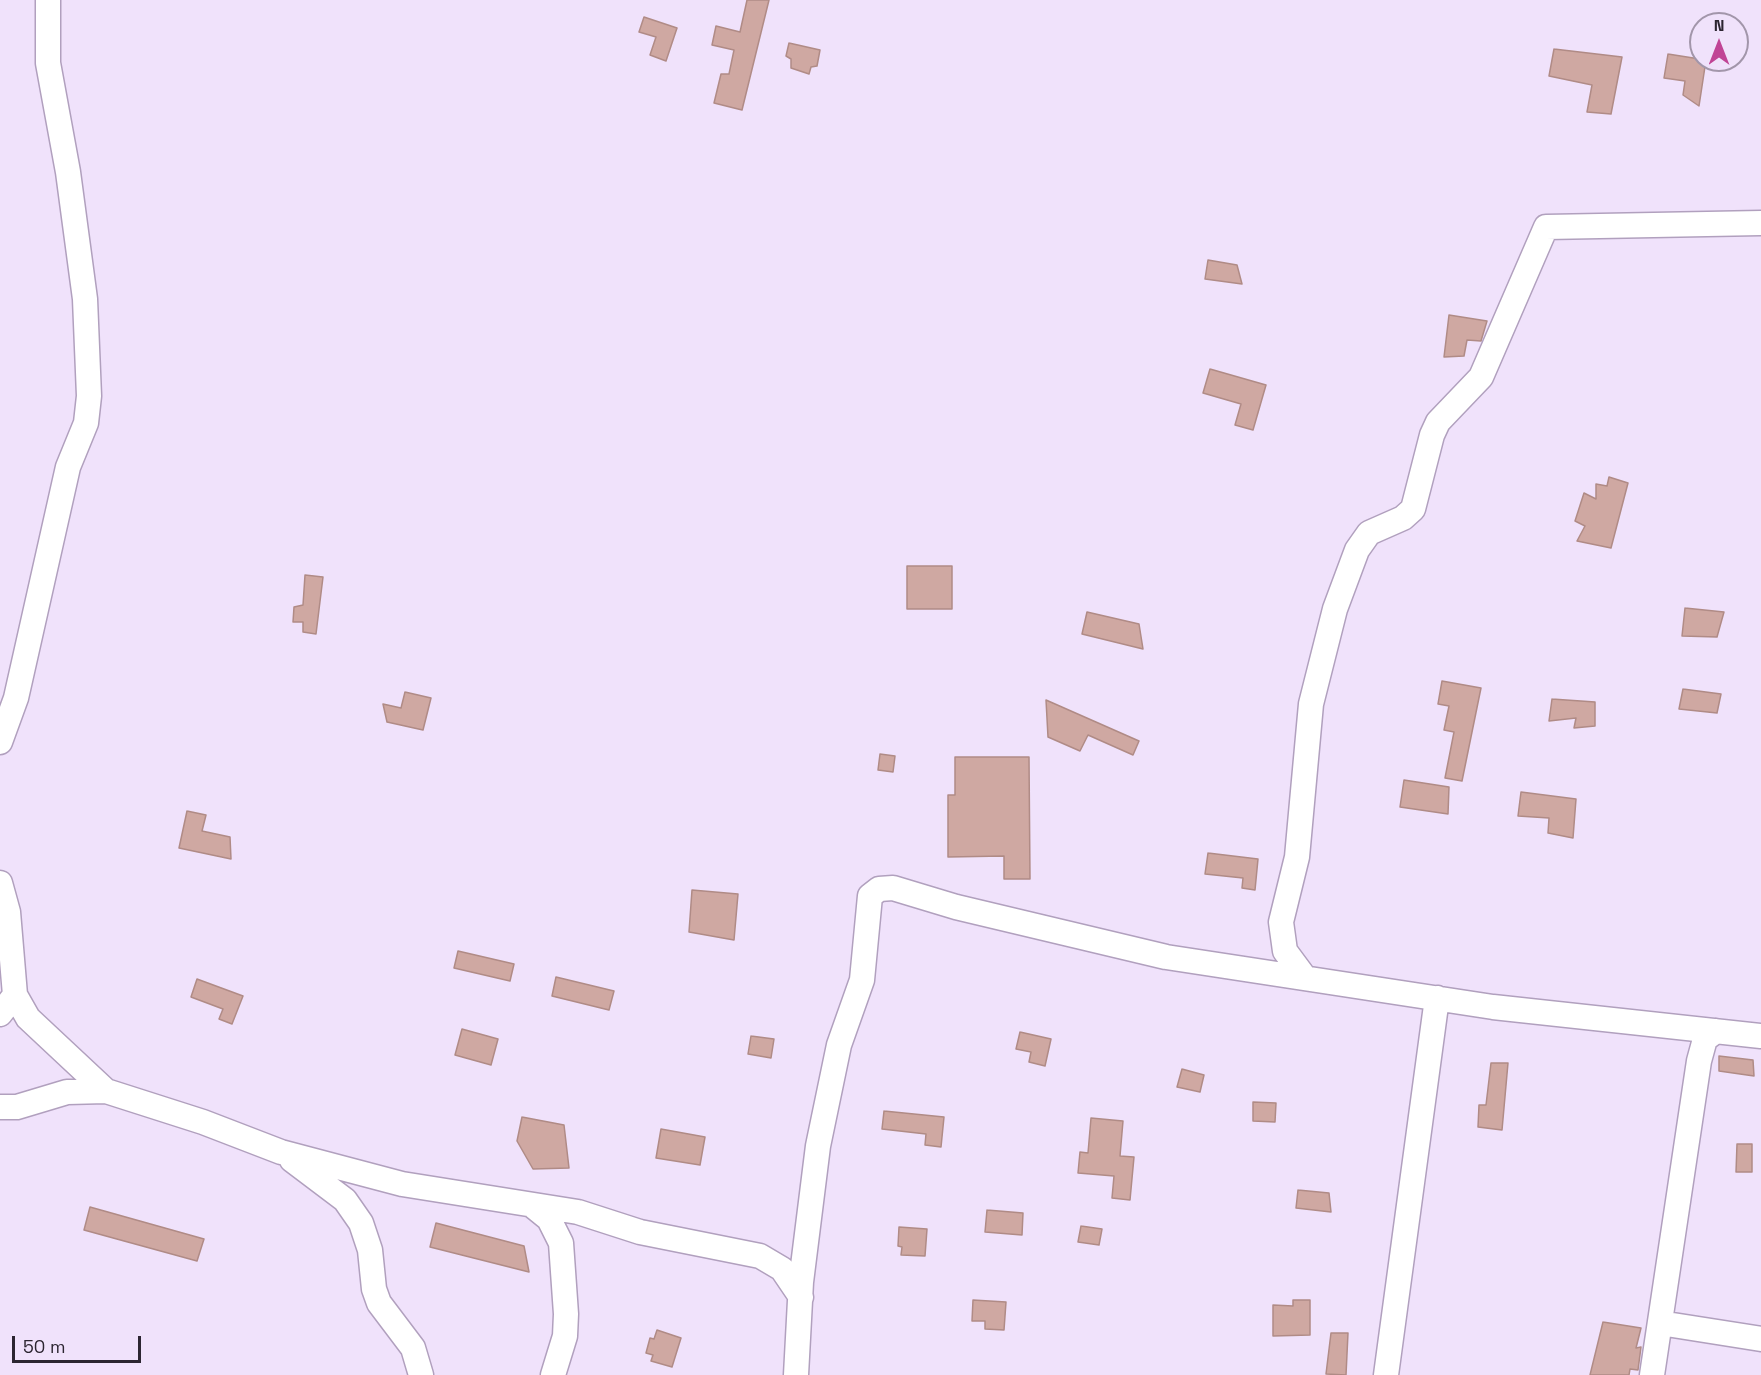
<!DOCTYPE html>
<style>
body{margin:0}
#map{position:relative;width:1761px;height:1375px;overflow:hidden;background:#f0e2fb;font-family:"Space Grotesk",sans-serif}
canvas{display:block}
.north{position:absolute;left:1689px;top:12px;width:60px;height:60px;box-sizing:border-box;background:#f0e2fb;border:2px solid #a296aa;border-radius:50%;rotate:0deg;font-size:16px;font-weight:700;line-height:24px;text-align:center;color:#2c2531}
.north::after{content:'';display:block;margin:auto;width:21px;height:27px;background:#c04495;clip-path:polygon(50% 0,100% 100%,50% 72%,0 100%)}
.scale{position:absolute;left:12px;top:1336px;width:129px;height:27px;box-sizing:border-box;border:3px solid #2c2531;border-top:0;padding-left:8px;font-size:18px;line-height:21px;white-space:nowrap;color:#2c2531;-webkit-text-stroke:4px #f0e2fb;paint-order:stroke}
</style>
<div id="map">
<canvas width="1761" height="1375"></canvas>
<div class="north">N</div>
<div class="scale">50 m</div>
</div>
<script>
const c = document.querySelector('canvas').getContext('2d');
c.lineJoin = 'round';
function paint(path, color) {
  c.fillStyle = color;
  c.fill(path, 'evenodd');
}
function poly(rows) {
  const path = new Path2D();
  for (const r of rows) {
    path.moveTo(r[0], r[1]);
    for (let i = 2; i < r.length; i += 2) path.lineTo(r[i], r[i + 1]);
  }
  return path;
}
function trace(path, color, width, dash) {
  c.strokeStyle = color;
  c.lineWidth = width;
  c.lineCap = dash ? 'butt' : 'round';
  c.setLineDash(dash || []);
  c.stroke(path);
}
const building = poly([
 [747,0,769,0,742,110,714,103,721,74,729,74,734,50,712,45,716,26,740,32,747,0],
 [644,17,677,28,666,61,650,55,656,37,639,32,644,17],
 [789,43,820,50,817,66,811,67,809,74,791,68,791,59,786,56,789,43],
 [1554,49,1622,57,1611,114,1587,112,1592,85,1549,76,1554,49],
 [1668,54,1706,60,1699,106,1683,95,1685,81,1664,78,1668,54],
 [1208,260,1237,265,1242,284,1205,279,1208,260],
 [1449,315,1487,321,1481,341,1467,340,1464,356,1444,357,1449,315],
 [1210,369,1266,385,1253,430,1235,425,1241,404,1203,393,1210,369],
 [1609,477,1628,483,1611,548,1577,541,1585,526,1575,521,1584,493,1596,499,1596,484,1607,486,1609,477],
 [907,566,952,566,952,609,907,609,907,566],
 [305,575,323,577,316,634,303,632,303,622,293,622,294,607,303,605,305,575],
 [1685,608,1724,612,1717,637,1682,636,1685,608],
 [1087,612,1139,624,1143,649,1082,634,1087,612],
 [1442,681,1481,688,1462,781,1445,778,1454,732,1444,730,1449,706,1438,704,1442,681],
 [1683,689,1721,694,1717,713,1679,709,1683,689],
 [405,692,431,698,423,730,387,722,383,704,401,708,405,692],
 [1552,699,1595,702,1595,726,1574,728,1576,718,1549,721,1552,699],
 [1046,700,1139,741,1133,755,1088,735,1080,751,1048,737,1046,700],
 [880,754,895,756,893,772,878,770,880,754],
 [955,757,1029,757,1030,879,1004,879,1004,856,948,857,948,795,955,795,955,757],
 [1404,780,1449,787,1448,814,1400,807,1404,780],
 [1521,792,1576,799,1573,838,1548,833,1549,818,1518,816,1521,792],
 [187,811,206,815,202,831,230,837,231,859,179,848,187,811],
 [1208,853,1258,859,1255,890,1242,888,1243,878,1205,874,1208,853],
 [692,890,738,894,734,940,689,932,692,890],
 [458,951,514,964,510,981,454,968,458,951],
 [556,977,614,991,609,1010,552,996,556,977],
 [197,979,243,996,232,1024,219,1019,223,1009,191,997,197,979],
 [462,1029,498,1039,491,1065,455,1055,462,1029],
 [1020,1032,1051,1039,1045,1066,1029,1062,1031,1052,1016,1049,1020,1032],
 [751,1036,774,1039,771,1058,748,1054,751,1036],
 [1719,1056,1753,1060,1754,1076,1719,1071,1719,1056],
 [1491,1063,1508,1063,1502,1130,1478,1127,1479,1105,1486,1105,1491,1063],
 [1182,1069,1204,1075,1200,1092,1177,1087,1182,1069],
 [1253,1102,1276,1103,1275,1122,1253,1121,1253,1102],
 [884,1111,944,1117,941,1147,925,1145,926,1134,882,1129,884,1111],
 [522,1117,564,1125,569,1168,533,1169,517,1141,522,1117],
 [1091,1118,1123,1121,1120,1156,1134,1157,1130,1200,1112,1198,1114,1176,1078,1173,1080,1152,1088,1153,1091,1118],
 [661,1129,705,1137,700,1165,656,1158,661,1129],
 [1737,1144,1752,1144,1752,1172,1736,1172,1737,1144],
 [1298,1190,1329,1193,1331,1212,1296,1208,1298,1190],
 [90,1207,204,1239,197,1261,84,1230,90,1207],
 [987,1210,1023,1213,1022,1235,985,1232,987,1210],
 [436,1223,524,1246,529,1272,430,1247,436,1223],
 [1081,1226,1102,1229,1099,1245,1078,1242,1081,1226],
 [899,1227,927,1229,925,1256,901,1255,902,1247,898,1246,899,1227],
 [973,1300,1006,1302,1004,1330,985,1329,985,1321,972,1321,973,1300],
 [1293,1300,1310,1300,1310,1335,1273,1336,1273,1305,1293,1306,1293,1300],
 [1603,1322,1641,1328,1636,1348,1641,1347,1638,1370,1630,1369,1629,1375,1590,1375,1603,1322],
 [657,1330,681,1338,672,1367,651,1361,653,1355,646,1353,650,1338,654,1339,657,1330],
 [1331,1333,1348,1333,1346,1375,1326,1374,1331,1333]
]);
paint(building, '#cfa8a2');
trace(building, '#b08b86', 1.5);
const minor = poly([
 [0,742,16,698,68,467,86,423,89,396,85,299,68,172,48,63,48,0],
 [0,883,8,912,15,995,28,1018,106,1091],
 [1305,978,1285,951,1281,922,1297,857,1311,704,1335,609,1357,550,1369,533,1403,518,1413,509,1432,435,1438,422,1481,377,1546,227,1761,223],
 [0,1014,15,995],
 [0,1107,17,1107,67,1092,106,1091,203,1122,281,1152,402,1184,578,1212,640,1232,760,1256,782,1269,801,1297],
 [292,1160,345,1200,361,1223,370,1250,374,1289,379,1303,413,1348,421,1375],
 [533,1206,549,1219,561,1243,566,1314,565,1336,553,1375],
 [1660,1323,1761,1339],
 [796,1375,801,1282,818,1146,839,1045,862,980,870,896,879,889,893,888,956,907,1166,957,1493,1007,1761,1036],
 [1386,1375,1437,998],
 [1652,1375,1699,1061,1705,1039,1716,1031]
]);
trace(minor, '#b1a0be', 27);
trace(minor, '#fff', 24);
</script>
